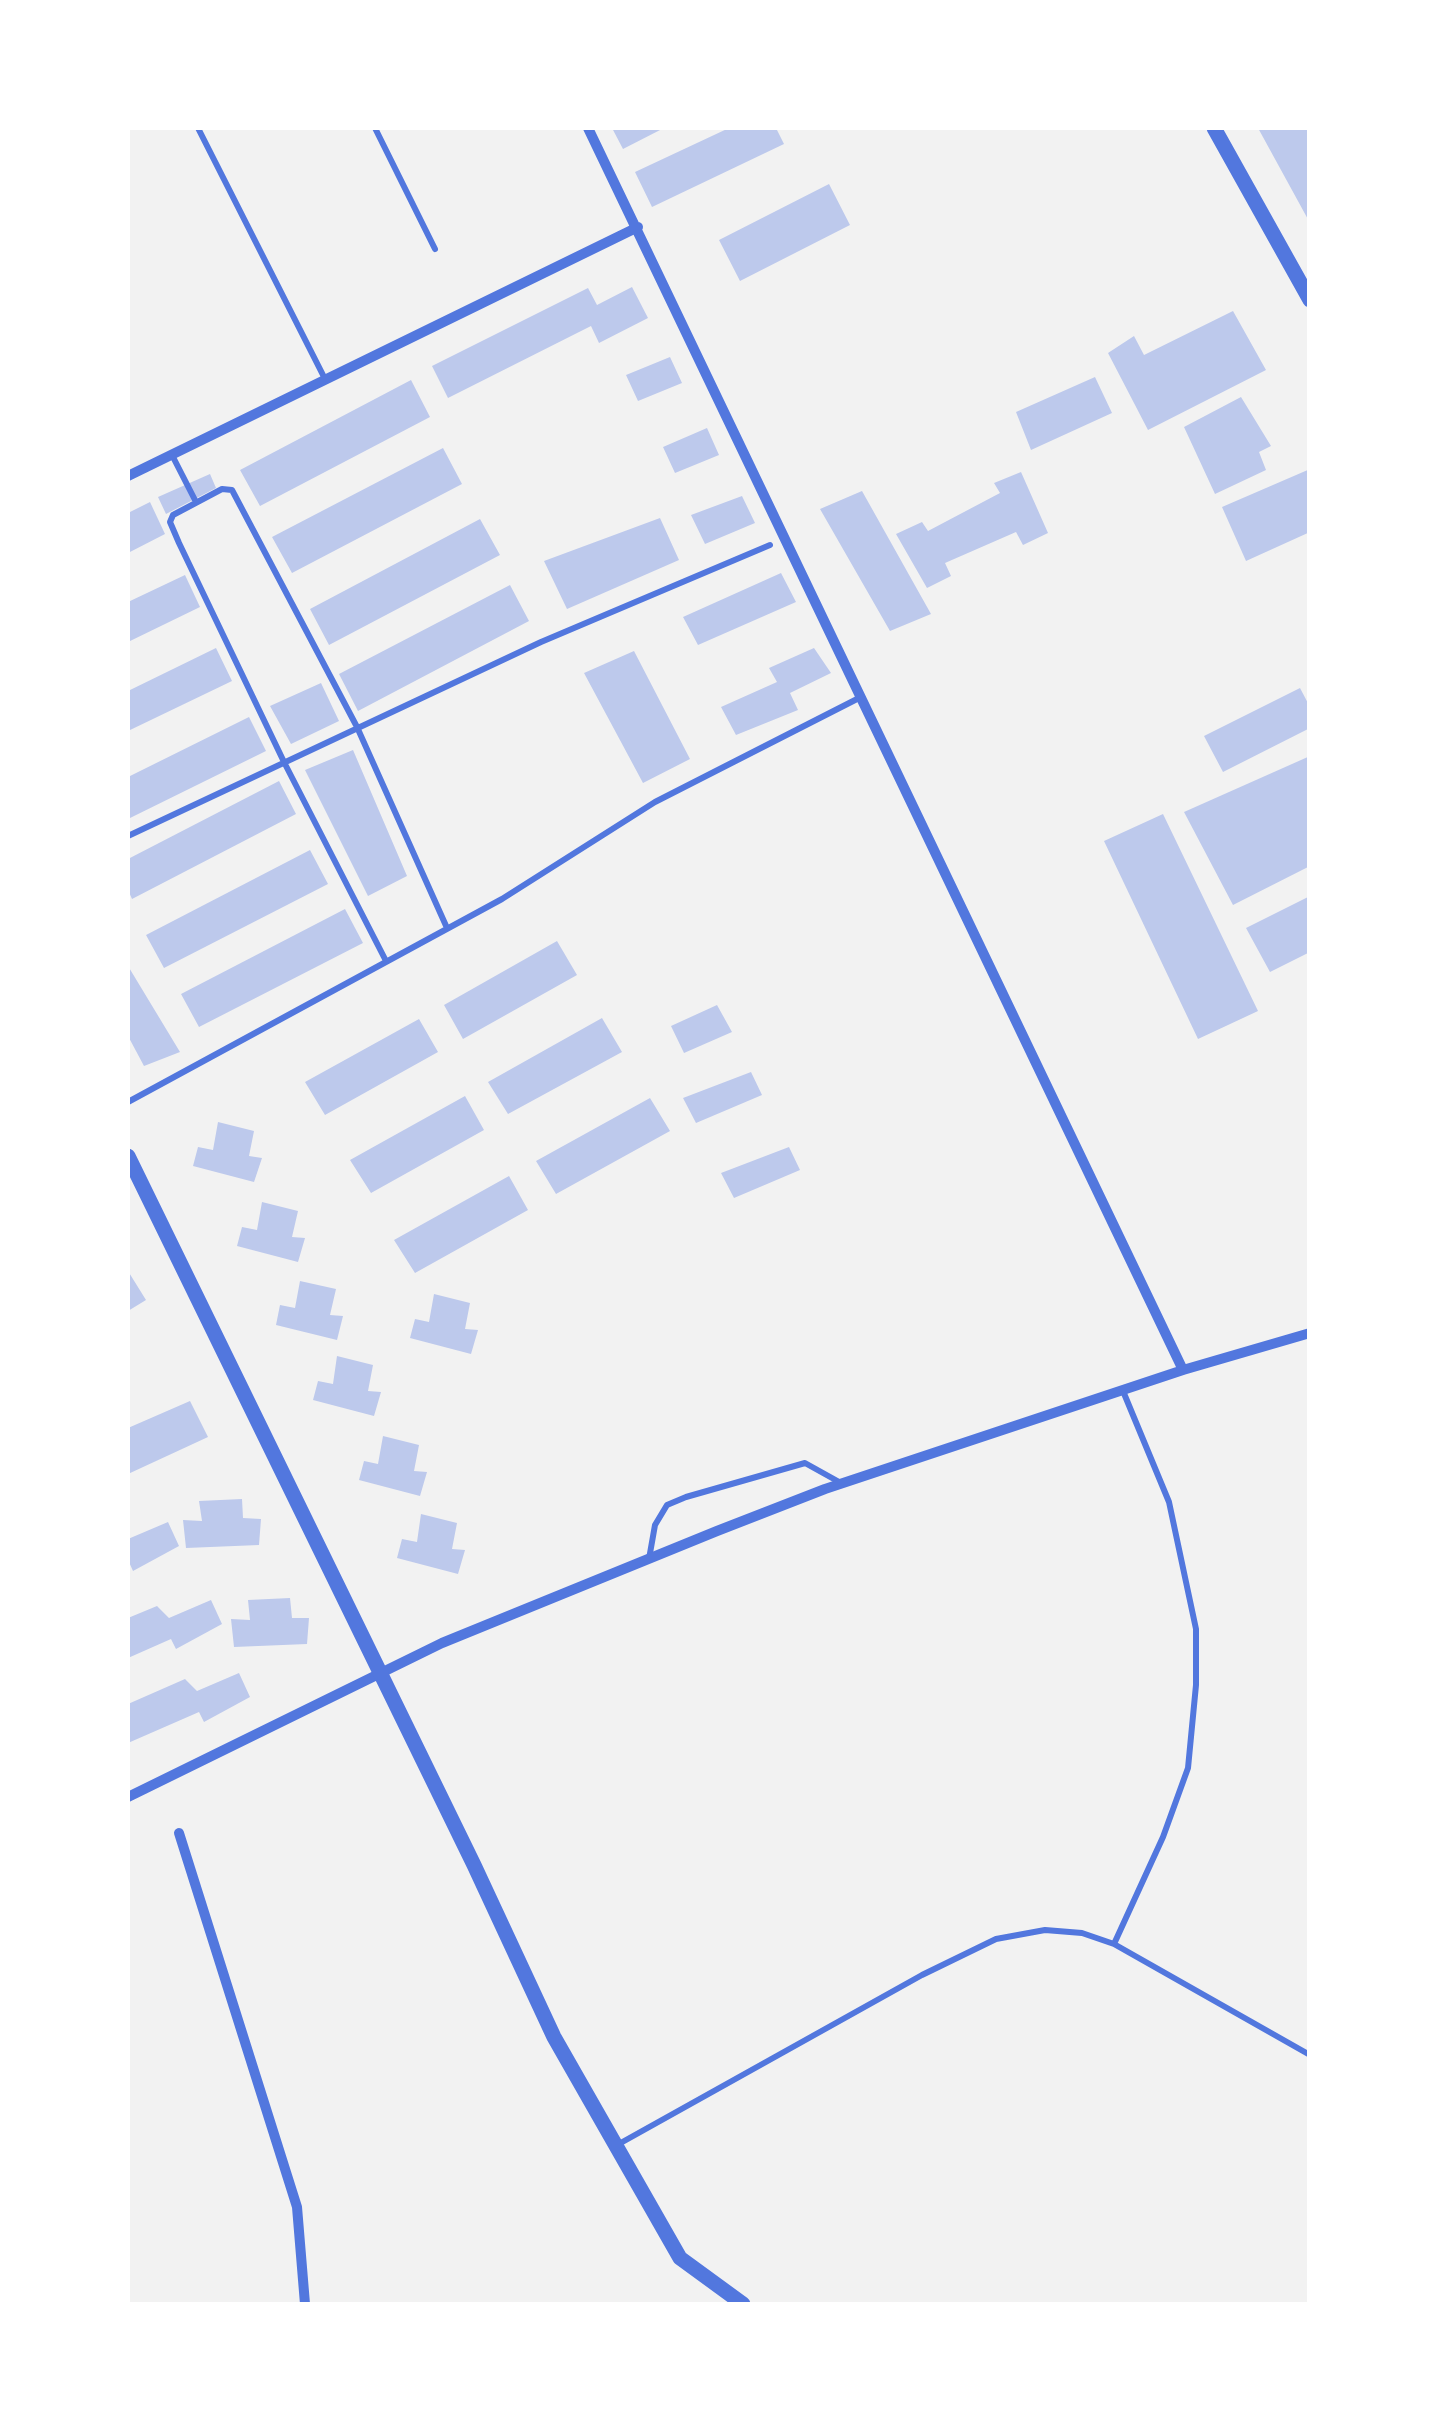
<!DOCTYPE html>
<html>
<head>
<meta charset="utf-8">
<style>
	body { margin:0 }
	#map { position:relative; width:1437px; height:2432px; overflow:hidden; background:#f2f2f2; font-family:Roboto,sans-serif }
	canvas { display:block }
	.frame { position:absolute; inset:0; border:130px solid #fff; pointer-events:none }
</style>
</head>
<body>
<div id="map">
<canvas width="1437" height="2432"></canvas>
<div class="frame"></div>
</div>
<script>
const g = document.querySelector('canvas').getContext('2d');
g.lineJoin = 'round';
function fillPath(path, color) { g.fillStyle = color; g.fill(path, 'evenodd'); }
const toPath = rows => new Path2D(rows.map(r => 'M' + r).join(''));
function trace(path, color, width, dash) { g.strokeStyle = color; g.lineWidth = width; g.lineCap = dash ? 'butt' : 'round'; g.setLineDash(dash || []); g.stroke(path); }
const building = toPath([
	[612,128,664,128,623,149],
	[729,128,776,128,784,144,652,207,635,172],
	[1258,128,1306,128,1310,135,1310,223],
	[829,184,850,225,740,281,719,240],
	[632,287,648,318,599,343,591,326,448,398,432,366,588,288,597,305],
	[1233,311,1266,370,1148,430,1108,353,1134,336,1144,355],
	[670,357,682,383,638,401,626,375],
	[1095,377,1112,413,1031,450,1016,412],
	[411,380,430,417,260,506,240,470],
	[1241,397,1271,446,1259,452,1266,470,1215,494,1184,427],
	[707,428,719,455,675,473,663,447],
	[443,448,462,484,292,573,272,537],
	[1310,469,1310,532,1246,561,1222,507],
	[1021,472,1048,533,1023,545,1016,532,945,563,951,576,927,588,896,534,922,522,928,531,1000,493,994,483],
	[210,474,216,488,166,514,158,497],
	[862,491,931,614,890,631,820,509],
	[742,496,755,523,705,544,691,515],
	[150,502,165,534,128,553,128,513],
	[660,518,679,560,567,609,544,561],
	[480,519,500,555,329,645,310,609],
	[781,573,796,602,698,645,683,617],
	[185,575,200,607,128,642,128,602],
	[510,585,529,621,358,711,339,674],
	[216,648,232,681,128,731,128,691],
	[814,648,831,673,790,693,798,710,736,735,721,707,777,682,769,668],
	[634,651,690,759,643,783,584,673],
	[321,683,339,721,291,744,270,706],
	[1300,688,1310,707,1310,728,1223,772,1204,736],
	[249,717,266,751,128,819,128,777],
	[353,750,407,876,368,896,305,770],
	[1310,756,1310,866,1233,905,1184,812],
	[279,781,296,814,132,899,128,890,128,859],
	[1163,814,1258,1011,1198,1039,1104,841],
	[310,850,328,884,164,968,146,935],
	[1310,896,1310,952,1270,972,1246,928],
	[345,909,363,943,199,1027,181,994],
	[557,941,577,975,463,1039,444,1005],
	[128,966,180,1052,144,1066,128,1036],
	[717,1005,732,1032,684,1053,671,1026],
	[602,1018,622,1052,508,1114,488,1082],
	[419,1019,438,1052,325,1115,305,1082],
	[751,1072,762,1095,696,1123,683,1098],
	[465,1096,484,1130,371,1193,350,1160],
	[650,1098,670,1131,556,1194,536,1161],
	[218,1122,254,1131,249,1156,262,1158,254,1182,193,1166,198,1147,213,1150],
	[789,1147,800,1170,734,1198,721,1173],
	[509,1176,528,1210,415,1273,394,1240],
	[262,1202,298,1211,292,1237,305,1238,298,1262,237,1246,242,1227,257,1230],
	[128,1271,146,1300,128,1311],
	[300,1281,336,1289,330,1315,343,1316,337,1340,276,1325,280,1305,295,1308],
	[434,1294,470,1303,465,1329,478,1330,471,1354,410,1338,415,1319,429,1322],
	[337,1356,373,1365,368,1391,381,1392,374,1416,313,1400,318,1381,333,1384],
	[190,1401,208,1437,128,1474,128,1428],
	[383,1436,419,1445,414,1471,427,1472,420,1496,359,1480,364,1461,378,1464],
	[242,1499,243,1518,261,1519,259,1545,186,1548,183,1520,202,1521,199,1501],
	[421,1514,457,1523,452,1549,465,1550,458,1574,397,1558,402,1539,417,1542],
	[168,1522,179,1546,133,1571,128,1560,128,1539],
	[290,1598,292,1618,309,1618,307,1644,234,1647,231,1619,250,1620,248,1600],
	[211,1600,222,1624,176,1649,171,1639,128,1658,128,1618,157,1606,169,1618],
	[239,1673,250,1697,204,1722,199,1712,128,1743,128,1704,185,1679,197,1691]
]);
const service = toPath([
	[198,128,325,379],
	[375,128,435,249],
	[172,455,196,502],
	[128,836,541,642,770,545],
	[386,961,284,762,179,543,170,522,173,515,222,489,232,490,357,727,447,928],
	[128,1102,502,899,655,802,861,697],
	[649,1559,655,1525,667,1505,686,1497,805,1463,841,1483],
	[1114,1944,1163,1837,1188,1768,1196,1685,1196,1629,1169,1502,1123,1391],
	[617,2145,922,1975,996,1939,1045,1930,1082,1933,1114,1944,1310,2055]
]);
const minor = toPath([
	[588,128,1183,1370],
	[128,476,638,227],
	[128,1797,442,1643,717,1531,825,1489,1183,1370,1310,1333],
	[179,1833,297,2207,305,2304]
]);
const tertiary = toPath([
	[1214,128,1310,300],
	[128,1156,474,1865,554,2037,680,2258,743,2304]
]);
fillPath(building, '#bdc9ec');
trace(service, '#5277de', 6);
trace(minor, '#5277de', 10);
trace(tertiary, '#5277de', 15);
</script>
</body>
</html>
